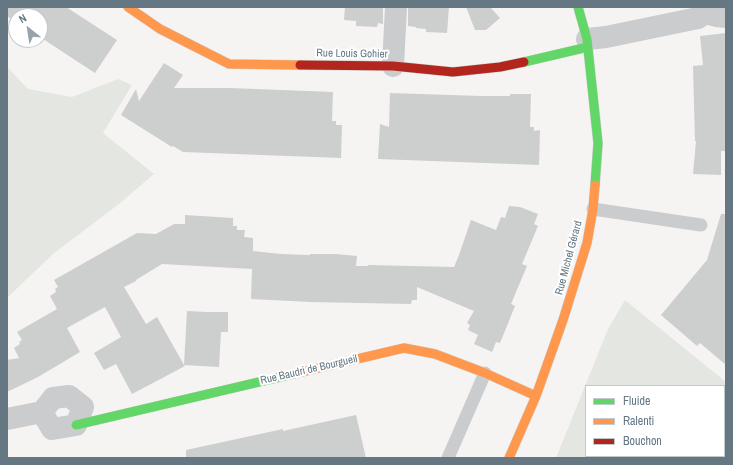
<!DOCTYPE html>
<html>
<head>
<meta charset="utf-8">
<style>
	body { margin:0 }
	#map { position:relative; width:733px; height:465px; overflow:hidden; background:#f5f4f3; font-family:"Archivo Narrow",sans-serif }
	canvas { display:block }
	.frame { position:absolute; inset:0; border:8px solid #647783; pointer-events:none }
	.legend { position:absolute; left:585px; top:385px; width:140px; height:72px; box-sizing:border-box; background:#fff; border:1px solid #c1c9cd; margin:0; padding:5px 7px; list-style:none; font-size:12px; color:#647783 }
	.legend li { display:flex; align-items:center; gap:8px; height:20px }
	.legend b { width:20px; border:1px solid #c1c9cd }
	.north { position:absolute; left:8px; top:8px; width:40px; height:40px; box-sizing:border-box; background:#fff; border:1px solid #c1c9cd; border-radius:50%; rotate:330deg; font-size:11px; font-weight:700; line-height:16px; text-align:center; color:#647783 }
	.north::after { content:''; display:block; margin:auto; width:14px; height:18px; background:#97a3aa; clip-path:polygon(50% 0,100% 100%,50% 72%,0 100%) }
</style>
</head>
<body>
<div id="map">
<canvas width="733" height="465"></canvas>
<div class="frame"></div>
<ul class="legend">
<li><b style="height:5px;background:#63d668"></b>Fluide</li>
<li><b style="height:5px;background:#ff974d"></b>Ralenti</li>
<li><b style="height:5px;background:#b3261e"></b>Bouchon</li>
</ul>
<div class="north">N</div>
</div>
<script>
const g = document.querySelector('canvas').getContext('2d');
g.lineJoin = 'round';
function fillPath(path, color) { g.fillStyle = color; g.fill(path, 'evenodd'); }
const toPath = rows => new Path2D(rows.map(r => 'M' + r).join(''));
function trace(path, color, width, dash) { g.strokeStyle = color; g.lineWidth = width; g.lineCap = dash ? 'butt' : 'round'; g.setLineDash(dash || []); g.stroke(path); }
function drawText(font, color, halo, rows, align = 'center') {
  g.font = font + ' "Archivo Narrow",sans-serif'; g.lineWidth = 4; g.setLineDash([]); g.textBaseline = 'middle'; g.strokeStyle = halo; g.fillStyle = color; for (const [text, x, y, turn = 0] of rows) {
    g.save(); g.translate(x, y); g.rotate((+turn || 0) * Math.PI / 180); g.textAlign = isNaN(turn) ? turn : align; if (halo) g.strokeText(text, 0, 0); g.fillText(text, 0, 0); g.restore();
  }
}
const green = toPath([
	[7,67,28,89,72,97,118,79,132,85,103,133,154,174,119,204,53,254,7,298],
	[625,300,726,382,726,458,556,458,608,329],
	[586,386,724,386,724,456,586,456]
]);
const building = toPath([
	[7,7,66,7,117,40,95,73,40,37,40,16,16,16,16,22,7,16],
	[345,7,383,7,383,24,378,23,377,27,356,26,356,21,344,20],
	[408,7,449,7,447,33,426,32,426,29,416,28,416,27,408,26],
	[466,7,490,7,500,18,486,30,475,30],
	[726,33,726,142,725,151,721,151,721,175,693,174,696,141,695,141,693,66,703,65,700,36],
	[164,63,183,75,174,88,230,88,333,92,332,121,336,121,336,125,342,125,341,158,183,152,173,146,172,147,121,115,136,89,139,101],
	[390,93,481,96,510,96,510,94,531,94,530,127,534,127,534,131,540,130,539,165,378,159,380,124,389,127],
	[509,206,520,207,538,214,534,224,538,226,522,264,527,266,511,304,515,306,500,343,496,342,492,352,474,344,478,335,468,330,470,325,467,323,474,311,417,287,417,300,412,300,411,304,310,302,251,299,252,269,162,264,136,280,136,281,124,287,146,324,157,317,184,365,187,311,207,312,228,312,228,332,221,332,219,367,184,365,185,366,132,394,116,364,104,370,94,353,121,337,105,307,67,328,80,352,38,377,7,392,7,360,19,358,14,348,20,344,19,342,22,340,17,332,57,309,50,296,56,292,55,289,58,287,54,280,137,233,156,234,174,224,185,224,185,215,233,218,233,226,237,226,237,230,245,230,244,237,253,238,253,251,281,254,310,255,310,254,336,254,357,256,356,266,368,266,368,265,454,267,459,255,471,220,496,230,501,217,505,218],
	[721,214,726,214,726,365,700,343,697,346,661,315,707,260],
	[356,415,366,458,186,458,186,450,283,429,283,431]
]);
const lane = toPath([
	[593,209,701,225],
	[448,458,485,373]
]);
const street = toPath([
	[705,13,716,16,726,17],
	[587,39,606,37,698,18,705,13,706,7],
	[393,66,396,7],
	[69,396,83,407,76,425,52,429,42,412,53,398,69,396],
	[7,419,42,412]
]);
const fast = toPath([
	[578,7,587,39,598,143,595,185],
	[524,62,588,47],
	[76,425,293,374]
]);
const slow = toPath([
	[128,7,160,29,229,64,300,65],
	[293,374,404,348,435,354,485,373,536,396],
	[509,458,536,396,563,320,587,243,593,209,595,185]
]);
const jam = toPath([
	[300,65,393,66,453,72,500,67,524,62]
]);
const streetNames = [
	["Rue Louis Gohier",352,54,1],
	["Rue Michel Gérard",569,258,-75],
	["Rue Baudri de Bourgueil",309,370,-13]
];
fillPath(green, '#e4e7e1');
fillPath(building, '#cdcece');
trace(fast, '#d0d1d2', 10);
trace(slow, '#d0d1d2', 10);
trace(jam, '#d0d1d2', 10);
trace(lane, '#cacccd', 13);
trace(street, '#cacccd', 22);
trace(fast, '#63d668', 9);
trace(slow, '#ff974d', 9);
trace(jam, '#b3261e', 9);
drawText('11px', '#647783', '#fff', streetNames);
</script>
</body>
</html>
